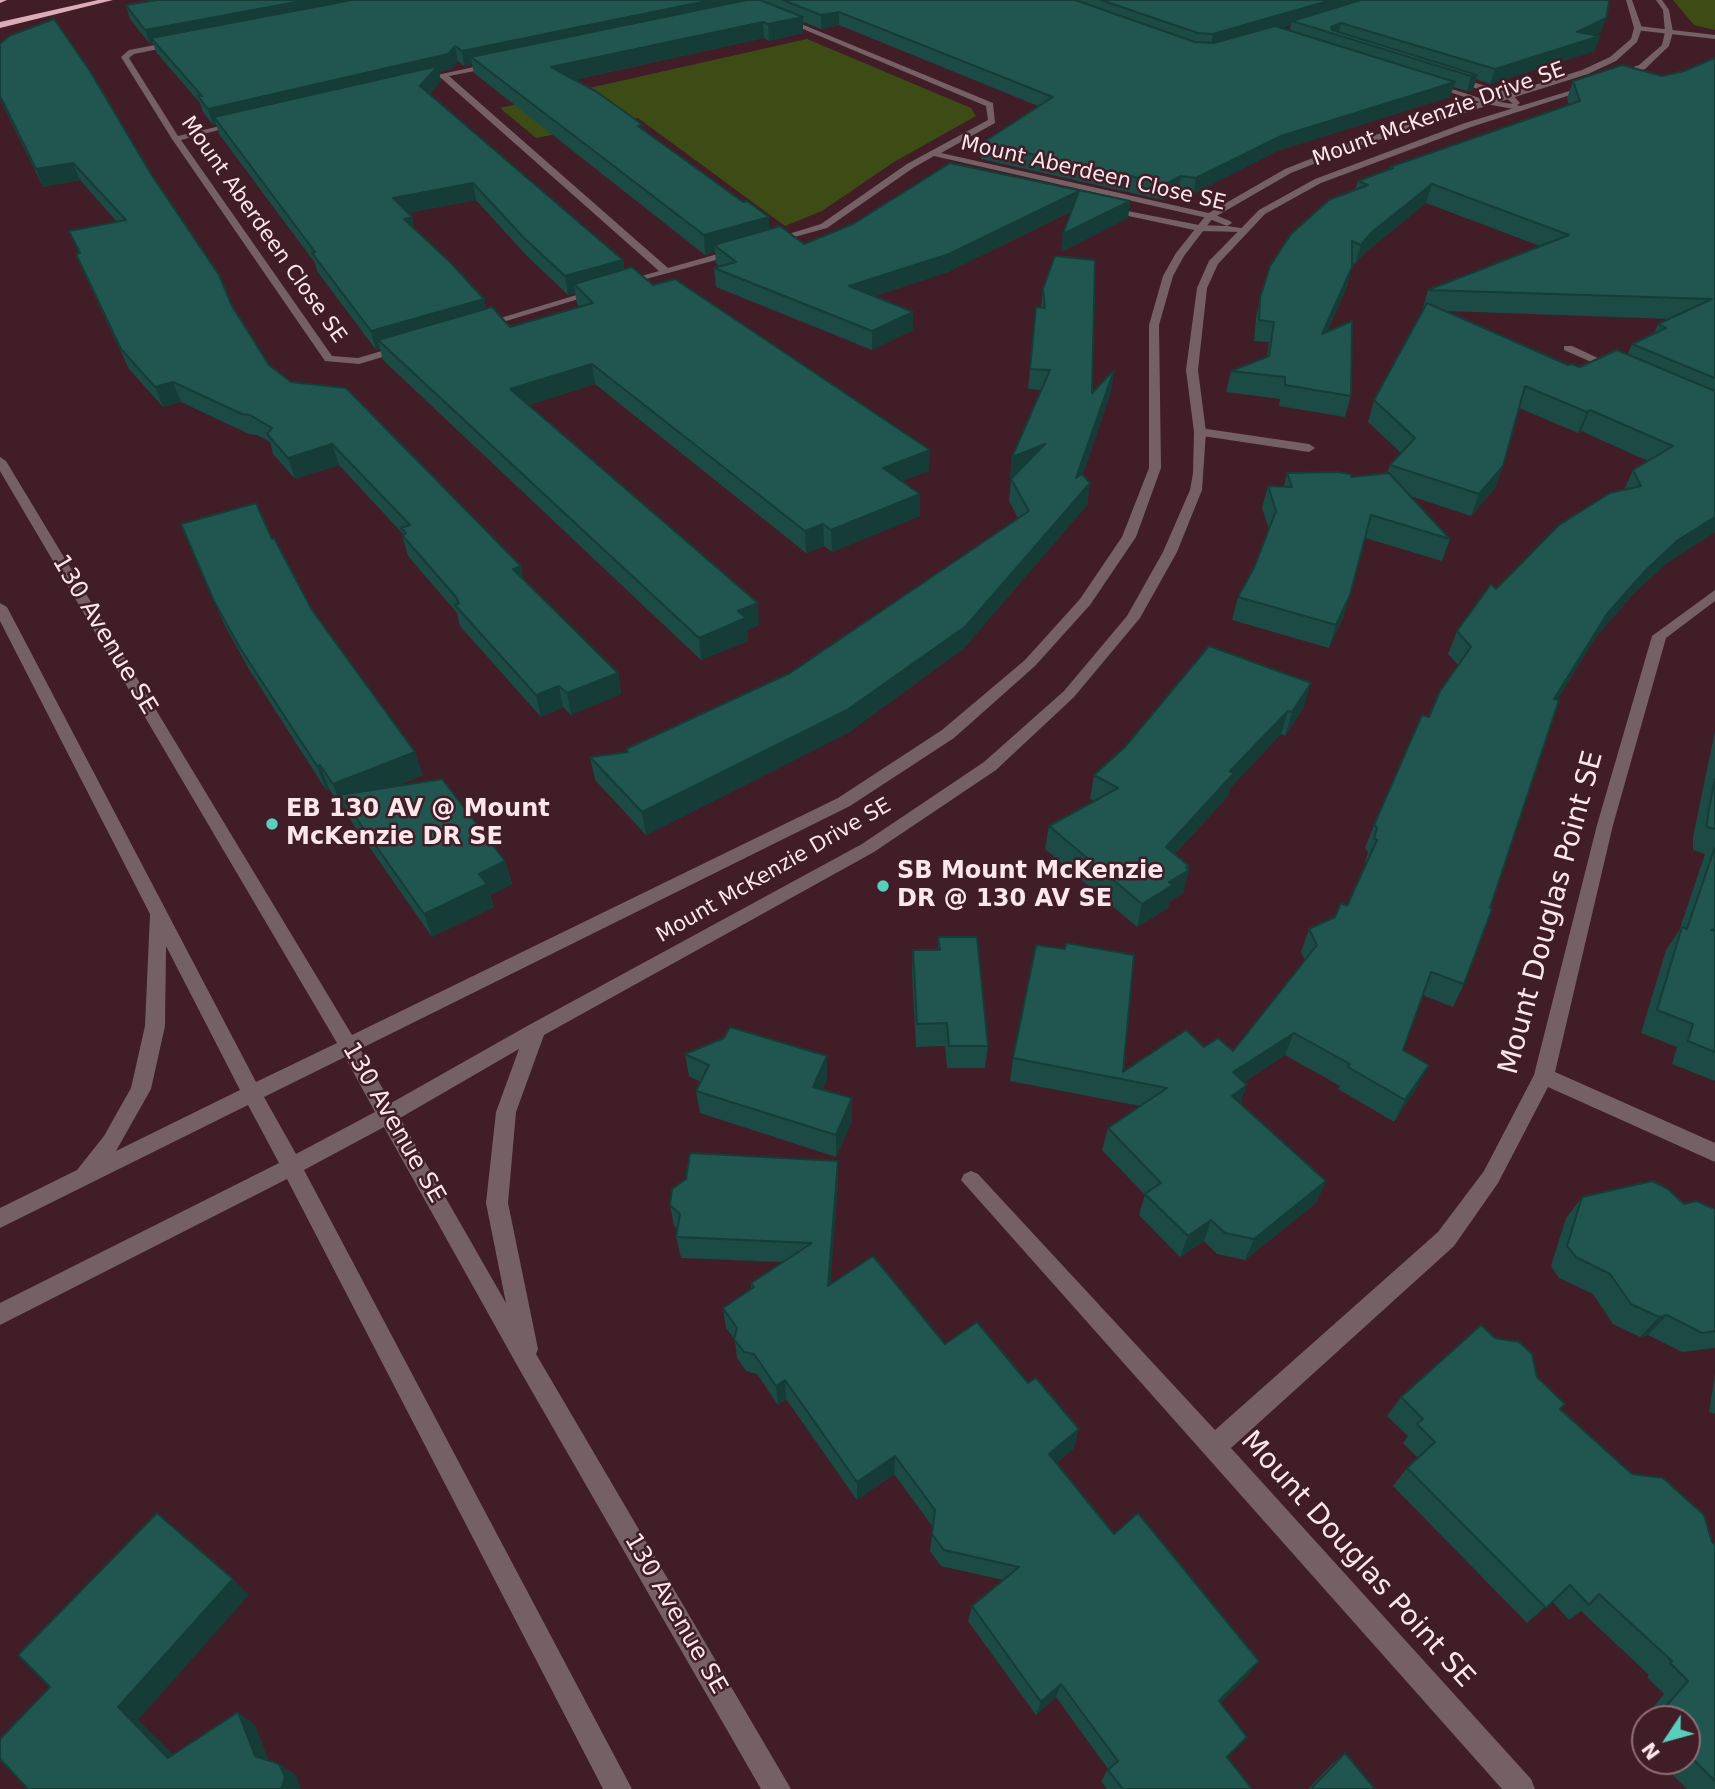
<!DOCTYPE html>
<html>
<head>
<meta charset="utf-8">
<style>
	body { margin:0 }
	#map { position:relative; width:1715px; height:1789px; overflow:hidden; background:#411d27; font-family:"DejaVu Sans",sans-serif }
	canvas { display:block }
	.north { position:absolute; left:1631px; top:1705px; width:70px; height:70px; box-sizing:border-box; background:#411d27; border:2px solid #8c6e76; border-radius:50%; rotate:234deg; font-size:19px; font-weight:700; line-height:28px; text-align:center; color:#fce7ec }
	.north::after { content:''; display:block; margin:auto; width:24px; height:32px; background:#59cebe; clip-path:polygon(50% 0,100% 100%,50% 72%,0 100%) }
</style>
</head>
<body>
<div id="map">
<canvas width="1715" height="1789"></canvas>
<div class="north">N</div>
</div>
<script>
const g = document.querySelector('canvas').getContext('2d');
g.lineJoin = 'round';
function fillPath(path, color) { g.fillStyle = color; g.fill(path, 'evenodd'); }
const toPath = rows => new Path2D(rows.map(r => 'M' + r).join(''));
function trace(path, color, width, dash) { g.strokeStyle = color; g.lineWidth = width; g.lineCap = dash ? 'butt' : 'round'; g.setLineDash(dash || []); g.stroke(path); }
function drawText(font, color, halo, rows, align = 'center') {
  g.font = font + ' "DejaVu Sans",sans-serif'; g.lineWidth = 5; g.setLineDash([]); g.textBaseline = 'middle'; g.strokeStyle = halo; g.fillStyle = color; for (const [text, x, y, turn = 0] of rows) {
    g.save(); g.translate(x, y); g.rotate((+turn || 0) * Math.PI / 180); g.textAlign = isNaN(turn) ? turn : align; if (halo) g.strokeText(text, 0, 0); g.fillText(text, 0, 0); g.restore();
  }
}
const green = toPath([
	[1673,0,1715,0,1715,30,1694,25],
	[807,39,971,108,976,116,894,162,822,211,785,226,638,118,536,138,500,108]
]);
const minor = toPath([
	[734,0,743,0,993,103,995,123,941,153,1213,214,1230,221,1232,223,1227,226,1248,229,1243,232,1199,231,1105,211,1102,210,1102,206,1199,225,1227,226,1207,218,934,156,913,168,827,228,769,244,769,240,821,224,907,164,988,120,986,106,734,0],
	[1638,26,1715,35,1715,39,1635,30,1638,26],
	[176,41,179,45,134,54,129,58,178,136,241,121,245,123,181,140,332,356,358,358,402,345,407,348,406,350,359,364,325,361,172,139,121,57,129,50,176,41],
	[497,62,500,66,449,76,668,268,739,248,744,251,742,253,620,286,620,282,659,271,441,78,418,82,414,80,497,62],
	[1451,76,1511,93,1520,103,1517,105,1524,108,1520,110,1485,104,1426,84,1430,82,1486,100,1513,104,1505,97,1448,80,1451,76],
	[593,290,602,292,483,328,474,326,593,290],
	[1564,346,1572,346,1624,370,1614,372,1564,350,1564,346],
	[1200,428,1309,444,1315,448,1309,452,1196,435,1194,432,1200,428],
	[1715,590,1715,601,1666,638,1613,825,1555,1072,1715,1143,1715,1162,1548,1087,1498,1183,1454,1246,1231,1448,1531,1779,1535,1789,1502,1789,961,1180,964,1174,971,1171,978,1174,1215,1430,1438,1232,1484,1171,1534,1075,1597,825,1652,636,1715,590]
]);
const tertiary = toPath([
	[1626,0,1632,0,1642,28,1637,42,1616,61,1588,74,1359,146,1291,173,1213,218,1184,256,1173,276,1159,325,1161,468,1136,537,1090,605,1035,666,954,738,850,806,360,1049,391,1103,529,1025,862,844,984,762,1064,691,1127,616,1163,552,1190,490,1193,473,1194,432,1186,370,1197,288,1209,261,1259,210,1315,179,1465,123,1592,84,1592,88,1471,127,1321,183,1265,214,1218,264,1207,288,1198,370,1206,432,1202,490,1177,552,1140,618,1074,697,996,770,874,852,544,1035,516,1112,508,1203,538,1349,536,1354,791,1789,761,1789,522,1374,384,1127,304,1170,632,1789,603,1789,287,1179,0,1325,0,1303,279,1163,248,1105,0,1228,0,1208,77,1170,104,1136,131,1088,145,1026,150,914,0,621,0,603,7,607,256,1082,337,1043,0,471,0,457,6,461,352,1035,838,798,942,730,1025,660,1080,599,1122,537,1149,468,1149,325,1163,276,1176,253,1207,214,1285,169,1353,142,1582,70,1610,57,1631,39,1634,28,1626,0],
	[166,946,240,1090,116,1151,151,1089,165,1026,166,946],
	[519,1049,496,1112,486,1203,506,1303,400,1118,519,1049],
	[345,1057,375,1112,296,1154,264,1097,345,1057],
	[1656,0,1662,0,1669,10,1673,32,1669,46,1645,69,1612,79,1612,75,1639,65,1662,45,1665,32,1663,10,1656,0]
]);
const motorway = toPath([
	[0,0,7,0,0,3,0,0],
	[98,0,113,0,0,28,0,22,98,0]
]);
const wall = toPath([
	[157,0,742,0,742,1,747,0,1608,0,1601,32,1594,35,1595,51,1490,84,1476,79,1473,90,1467,91,1453,87,1450,97,1277,151,1193,194,1178,192,1163,200,981,159,982,143,1038,106,839,25,821,29,803,22,803,33,769,41,764,38,574,80,743,202,769,217,769,229,804,244,1130,201,1128,218,1061,252,1063,234,1072,211,948,272,875,296,913,330,872,350,716,287,714,268,720,267,716,263,715,252,705,255,474,73,472,64,464,66,458,61,451,69,439,72,441,81,430,94,623,260,624,270,653,285,929,471,902,481,920,516,832,552,824,546,806,553,595,384,529,405,759,625,747,630,748,641,701,660,383,360,380,349,376,350,317,271,315,263,219,134,216,124,213,125,203,112,200,103,156,52,153,43,150,44,130,19,126,5],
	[1291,25,1290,30,1281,28],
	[476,200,526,255,568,295,575,293,577,304,580,307,510,327,486,309,484,299,414,229,412,217,408,213],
	[0,44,151,174,269,365,521,566,523,579,618,673,621,694,571,715,563,707,541,717,460,626,457,613,408,556,402,535,402,533,339,465,295,479,273,454,270,442,257,435,249,434,181,402,163,407,129,369,84,273,76,254,79,254,69,231,117,222,80,180,43,187,0,99],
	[1715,58,1715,532,1667,563,1634,593,1596,637,1557,700,1464,984,1453,1007,1422,995,1403,1050,1417,1087,1394,1122,1338,1089,1340,1086,1285,1055,1244,1082,1241,1104,1326,1181,1316,1203,1245,1260,1217,1254,1204,1241,1180,1257,1139,1215,1145,1195,1102,1150,1108,1128,1140,1106,1010,1081,1013,1058,1123,1072,1204,1047,1233,1051,1305,960,1301,952,1309,929,1335,917,1347,906,1367,863,1365,862,1368,852,1365,848,1374,825,1429,717,1458,665,1448,654,1457,631,1496,589,1624,490,1633,470,1648,461,1581,431,1578,433,1519,408,1503,466,1495,488,1471,516,1410,496,1450,539,1442,561,1365,538,1343,618,1329,648,1232,620,1238,597,1254,568,1269,529,1262,508,1268,486,1284,486,1287,473,1351,477,1387,473,1390,465,1401,453,1368,422,1374,400,1423,311,1422,311,1428,290,1540,246,1426,203,1366,252,1355,264,1352,263,1347,287,1327,332,1351,396,1345,417,1279,406,1280,399,1226,392,1231,371,1267,356,1269,342,1254,341,1256,318,1260,298,1355,190,1358,181,1390,170,1390,167,1569,105,1567,98,1573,81,1662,76,1684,71],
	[1446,311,1670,319,1658,324,1654,333,1632,344,1627,355,1580,367,1568,365],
	[1043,289,1092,393,1114,370,1111,391,1083,474,1090,483,1087,505,964,648,848,733,646,835,595,780,590,757,626,752,626,749,790,673,1018,518,1009,501,1011,479,1013,477,1010,479,1012,457,1041,390,1028,389,1036,307,1041,308],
	[181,524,312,610,423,775,394,787,505,861,512,884,490,895,494,907,432,937,349,818,345,807,342,808,329,789,326,790,250,671,224,624],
	[1304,707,1285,736,1281,734,1230,788,1228,796,1175,854,1188,869,1183,893,1169,902,1168,908,1137,927,1045,849,1049,826,1094,801,1090,799,1094,775,1125,747],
	[1715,731,1715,1081,1672,1064,1677,1047,1641,1033,1666,950,1679,931,1705,854,1693,850,1693,837],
	[938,937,988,1046,985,1068,947,1068,945,1046,916,1047,912,973,913,950,938,950],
	[685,1054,827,1056,827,1079,823,1089,852,1098,852,1121,836,1157,700,1113,696,1091,701,1082,689,1076],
	[838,1161,838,1182,830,1285,945,1344,1074,1448,1056,1463,1114,1534,1248,1675,1220,1703,1247,1737,1228,1758,1252,1789,1107,1789,1101,1781,1108,1769,1056,1697,1036,1715,968,1621,972,1606,1003,1580,941,1566,930,1551,933,1527,894,1474,857,1500,786,1399,778,1405,757,1374,746,1371,737,1358,735,1340,726,1328,723,1308,751,1288,751,1283,782,1262,681,1258,676,1237,677,1229,674,1226,670,1205],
	[1582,1197,1684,1204,1715,1209,1715,1348,1682,1352,1648,1335,1640,1337,1613,1324,1593,1294,1559,1278,1551,1266,1566,1218],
	[1495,1338,1537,1377,1561,1409,1632,1474,1715,1545,1715,1789,1687,1789,1659,1761,1687,1761,1687,1719,1645,1719,1645,1746,1632,1732,1664,1694,1647,1677,1649,1675,1581,1611,1569,1620,1552,1601,1527,1623,1393,1486,1407,1468,1418,1458,1403,1443,1408,1436,1387,1416,1401,1397],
	[1715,1374,1715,1414,1709,1412],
	[1345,1753,1375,1789,1308,1789,1331,1765]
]);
const shadedWall = toPath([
	[307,0,383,0,151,38,153,43,150,44,145,30],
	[711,0,742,0,743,7,471,57,472,64,464,66,462,51],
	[1331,0,1366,0,1292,21,1291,25,1211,48,1213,34],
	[839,12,839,25,821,29,821,15],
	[803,17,803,33,769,41,768,24],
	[1606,18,1601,32,1575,44,1600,36,1595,51,1490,84,1495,69],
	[763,22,764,38,554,84,551,67],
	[1341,23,1338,35,1329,33,1331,27],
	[455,46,458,61,451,69,439,72,441,81,424,102,420,86,214,117,216,124,213,125,208,109],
	[1477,75,1473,90,1467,91,1471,76],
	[1455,82,1450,97,1277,151,1193,194,1196,178,1281,136],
	[73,163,80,180,43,187,36,169],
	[1181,176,1178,192,1163,200,1166,184],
	[473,183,476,200,397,215,393,198],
	[1432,184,1426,203,1366,252,1355,264,1361,245,1372,232],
	[1079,191,1077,208,948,272,849,304,849,286],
	[1130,201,1128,218,1061,252,1063,234],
	[412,217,416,235,404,219],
	[769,217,769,236,714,245,715,252,705,255,704,235],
	[623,260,625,278,574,284,575,293,568,295,565,276],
	[1352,267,1347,287,1317,355,1322,334],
	[484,299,488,318,378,340,380,349,376,350,371,331],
	[913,312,913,330,872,350,872,331],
	[592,364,595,384,514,410,510,389],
	[1114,370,1111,391,1074,500,1076,478],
	[173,382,181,402,163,407,155,387],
	[1590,410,1581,431,1578,433,1587,412],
	[332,444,339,465,295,479,288,458],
	[1045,444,1042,466,1010,479,1012,457],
	[930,450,929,471,883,489,883,468],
	[1503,466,1495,488,1471,516,1479,494],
	[1090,483,1087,505,964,648,848,733,646,835,642,812],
	[920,494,920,516,832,552,831,530],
	[1715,517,1715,532,1667,563,1634,593,1596,637,1543,722,1554,699,1607,614,1645,571,1678,540],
	[823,524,824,546,806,553,805,531],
	[521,566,525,587,513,569],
	[1350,595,1343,618,1329,648,1336,625],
	[758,603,759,625,747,630,748,641,701,660,699,638,738,611],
	[618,673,621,694,571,715,567,693],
	[1311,683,1304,707,1285,736,1292,712],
	[559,686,563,707,541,717,536,695],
	[1288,711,1281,734,1230,788,1228,796,1160,870,1166,847,1230,771],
	[415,752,423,775,348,805,340,795,345,807,342,808,333,784],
	[320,765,329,789,326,790,317,766],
	[505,861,512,884,490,895,494,907,432,937,424,914,479,874],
	[1189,866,1188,871,1189,870,1183,893,1169,902,1168,908,1137,927,1142,904],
	[1294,1033,1285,1055,1225,1094,1233,1072],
	[827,1056,827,1079,814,1109,813,1087],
	[1429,1065,1417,1087,1394,1122,1405,1100],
	[1247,1085,1239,1107,1232,1096],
	[852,1098,852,1121,836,1157,836,1135],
	[838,1161,838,1182,829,1307,828,1286],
	[1326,1181,1316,1203,1245,1260,1254,1239],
	[1211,1220,1204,1241,1180,1257,1188,1236],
	[1667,1315,1648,1335,1640,1337,1659,1317],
	[785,1380,786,1399,778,1405,776,1386],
	[1079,1429,1074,1448,1044,1472,1049,1454],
	[895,1456,894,1474,857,1500,857,1482],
	[233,1579,249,1595,138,1720,188,1769,168,1758,118,1707],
	[1259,1661,1248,1675,1209,1714,1219,1701],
	[1061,1684,1056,1697,1036,1715,1041,1702],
	[238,1712,255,1725,272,1768,255,1756],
	[279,1764,296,1775,301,1789,281,1789]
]);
const building = toPath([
	[157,0,307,0,145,30,126,5,157,0],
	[352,0,711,0,462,51,455,46,448,54,208,109,198,96,202,96,151,38,352,0],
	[747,0,760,0,803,17,768,24,763,22,551,67,597,92,643,125,638,126,743,202,747,201,769,217,704,235,471,57,747,0],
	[783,0,1075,0,1195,42,1214,43,1275,26,1455,82,1281,136,1196,178,1181,176,1166,184,982,143,1053,97,839,12,821,15,783,0],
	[1101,0,1331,0,1213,34,1198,33,1101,0],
	[1361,0,1608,0,1609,3,1606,18,1577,32,1600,36,1495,69,1341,23,1331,27,1332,30,1477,75,1471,76,1292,21,1361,0],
	[54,19,90,71,151,174,219,275,232,306,269,365,291,382,346,388,521,566,513,569,618,673,567,693,559,686,536,695,455,605,459,603,456,597,402,535,406,533,401,528,410,525,332,444,288,458,267,434,272,428,250,415,242,414,173,382,155,387,121,349,76,254,80,253,69,231,126,220,73,163,36,169,0,96,0,44,9,36,54,19],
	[1715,58,1715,378,1632,344,1666,328,1658,324,1712,299,1428,290,1569,235,1432,184,1372,232,1361,245,1352,241,1352,267,1322,334,1352,321,1351,396,1285,385,1285,377,1231,371,1269,356,1274,322,1259,320,1260,298,1270,266,1291,234,1329,200,1368,185,1358,181,1393,168,1390,167,1580,101,1573,81,1622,65,1662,76,1684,71,1715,58],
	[438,66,420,86,623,260,565,276,523,237,473,183,393,198,412,217,404,219,451,263,484,299,371,331,312,253,315,252,214,117,438,66],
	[950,163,1130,201,1063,234,1079,191,949,254,849,286,913,312,872,331,714,268,736,262,714,245,780,226,804,244,853,224,950,163],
	[1055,256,1095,260,1092,393,1114,370,1076,478,1082,474,1090,483,966,626,847,710,642,812,590,757,628,752,626,749,790,673,1029,511,1011,479,1045,444,1012,457,1050,370,1030,369,1036,307,1045,308,1043,289,1055,256],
	[632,267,653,285,675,279,930,450,883,468,920,494,831,530,823,524,805,531,592,364,510,389,758,603,738,611,746,618,699,638,378,340,492,307,510,327,593,303,574,284,632,267],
	[1427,303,1568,365,1571,364,1580,367,1617,350,1715,391,1715,517,1678,540,1645,571,1607,614,1554,699,1559,700,1490,908,1492,909,1464,984,1431,972,1403,1050,1429,1065,1405,1100,1348,1067,1350,1064,1294,1033,1233,1072,1247,1085,1232,1096,1326,1181,1254,1239,1225,1233,1211,1220,1188,1236,1145,1194,1161,1183,1108,1128,1167,1088,1013,1058,1036,945,1065,949,1066,943,1134,955,1123,1072,1186,1030,1204,1047,1218,1038,1233,1051,1317,945,1309,929,1335,917,1341,903,1347,906,1377,840,1374,839,1377,828,1374,825,1422,715,1429,717,1440,691,1471,647,1457,631,1491,584,1496,589,1559,525,1610,493,1641,486,1633,470,1673,446,1590,410,1587,412,1525,386,1503,466,1479,494,1390,465,1415,438,1374,400,1427,303],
	[1336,472,1351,474,1351,477,1389,473,1450,539,1371,515,1350,595,1336,625,1238,597,1254,568,1276,511,1268,486,1292,487,1287,473,1336,472],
	[256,503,272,539,274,538,312,610,415,752,333,784,320,765,317,766,240,648,214,601,181,524,256,503],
	[1209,646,1311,683,1292,712,1288,711,1230,771,1234,773,1166,847,1189,866,1186,867,1189,870,1169,882,1173,885,1142,904,1049,826,1118,788,1094,775,1125,747,1209,646],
	[442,779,505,861,479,874,487,884,424,914,340,795,442,779],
	[1715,779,1715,829,1707,827,1708,814,1715,779],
	[1715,847,1715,929,1711,930,1715,931,1715,1052,1688,1041,1693,1024,1657,1010,1682,927,1687,929,1715,847],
	[938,937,977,937,988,1046,949,1046,947,1023,917,1024,913,950,940,950,938,937],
	[730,1027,827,1056,813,1087,852,1098,836,1135,696,1091,709,1065,685,1054,724,1038,730,1027],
	[690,1153,838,1161,828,1286,873,1256,945,1344,977,1322,1028,1383,1036,1378,1079,1429,1049,1454,1114,1534,1138,1513,1259,1661,1219,1701,1247,1737,1227,1757,1252,1789,1123,1789,1108,1770,1118,1761,1061,1684,1041,1702,972,1606,1019,1567,944,1550,932,1534,935,1510,895,1456,857,1482,785,1380,776,1386,754,1354,744,1352,734,1339,737,1328,723,1308,754,1287,751,1283,812,1243,676,1237,680,1214,670,1205,672,1189,686,1179,690,1153],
	[1652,1181,1668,1189,1684,1204,1696,1201,1715,1209,1715,1331,1702,1333,1667,1315,1659,1317,1631,1304,1610,1274,1576,1257,1567,1246,1582,1197,1652,1181],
	[1481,1325,1495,1338,1519,1342,1532,1354,1537,1377,1565,1404,1560,1409,1632,1474,1663,1478,1704,1515,1712,1542,1715,1545,1715,1781,1687,1753,1687,1719,1655,1719,1688,1681,1670,1663,1672,1661,1599,1594,1589,1605,1570,1585,1546,1608,1407,1468,1435,1442,1417,1424,1423,1419,1401,1397,1481,1325],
	[157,1513,233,1579,118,1707,168,1758,238,1712,255,1756,279,1764,285,1777,281,1789,28,1789,0,1759,0,1739,50,1687,18,1655,157,1513],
	[1345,1753,1375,1789,1311,1789,1345,1753]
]);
const markers = [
	[272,824,7,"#59cebe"],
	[883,886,7,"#59cebe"]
];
const farStreetnames = [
	["Mount McKenzie Drive SE",1439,115,-20],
	["Mount Aberdeen Close SE",1093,174,13],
	["Mount Aberdeen Close SE",263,230,55],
	["Mount McKenzie Drive SE",774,871,-30]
];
const streetNames = [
	["130 Avenue SE",104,635,59],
	["130 Avenue SE",393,1123,60],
	["130 Avenue SE",675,1614,60]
];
const poiNames = [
	["EB 130 AV @ Mount",286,810],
	["McKenzie DR SE",286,838],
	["SB Mount McKenzie",897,872],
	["DR @ 130 AV SE",897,900]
];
const nearStreetnames = [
	["Mount Douglas Point SE",1552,913,-75],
	["Mount Douglas Point SE",1357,1560,48]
];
fillPath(green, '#3d4c14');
fillPath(minor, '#756165');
fillPath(tertiary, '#756165');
fillPath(motorway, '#dcacb7');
fillPath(wall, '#1c4a44');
fillPath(shadedWall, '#163c37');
fillPath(building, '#20564f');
trace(building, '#163c37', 2);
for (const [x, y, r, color] of markers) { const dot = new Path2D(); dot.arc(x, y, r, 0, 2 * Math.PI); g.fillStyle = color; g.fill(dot); trace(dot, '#411d27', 2.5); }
drawText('21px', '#fce7ec', '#411d27', farStreetnames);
drawText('24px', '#fce7ec', '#411d27', streetNames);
drawText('bold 24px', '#fce7ec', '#411d27', poiNames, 'left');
drawText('28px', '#fce7ec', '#411d27', nearStreetnames);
</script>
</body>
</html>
